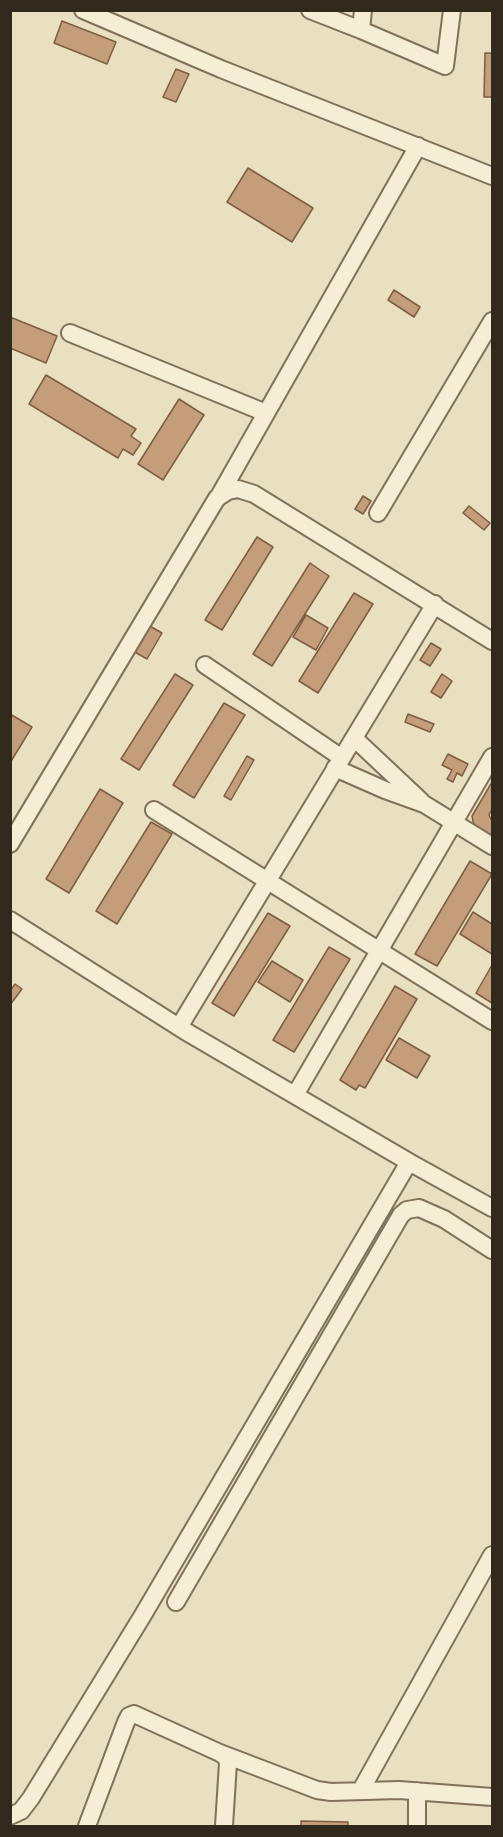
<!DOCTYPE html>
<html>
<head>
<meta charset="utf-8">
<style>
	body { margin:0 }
	#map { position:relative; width:503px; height:1837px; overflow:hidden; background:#e9dfc1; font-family:"Times New Roman",serif }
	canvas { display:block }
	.frame { position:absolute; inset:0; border:12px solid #32291d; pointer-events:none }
</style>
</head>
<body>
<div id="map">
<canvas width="503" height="1837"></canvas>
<div class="frame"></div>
</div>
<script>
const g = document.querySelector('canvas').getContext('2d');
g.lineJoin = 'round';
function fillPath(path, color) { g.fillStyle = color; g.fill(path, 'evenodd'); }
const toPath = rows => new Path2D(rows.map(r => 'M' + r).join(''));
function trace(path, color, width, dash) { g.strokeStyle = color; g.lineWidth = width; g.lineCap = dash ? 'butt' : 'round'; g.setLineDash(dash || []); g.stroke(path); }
const building = toPath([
	[62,21,116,42,107,64,54,43,62,21],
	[485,53,492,53,492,97,484,97,485,53],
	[176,69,189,74,176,102,163,97,176,69],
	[248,168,313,208,292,242,227,202,248,168],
	[394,290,420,307,414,317,388,300,394,290],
	[10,317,57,336,46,363,10,348,10,317],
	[46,375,136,429,131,436,141,443,133,455,123,449,118,458,29,404,46,375],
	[179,399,204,415,163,480,138,464,179,399],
	[363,496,371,501,363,514,355,509,363,496],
	[469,506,490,523,484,530,463,513,469,506],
	[257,537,273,547,222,630,205,620,257,537],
	[310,563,329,576,272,666,253,654,310,563],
	[354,593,373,604,318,693,299,681,354,593],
	[306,615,328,628,316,650,293,637,306,615],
	[148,625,162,633,147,659,133,651,148,625],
	[431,643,441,649,430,666,420,660,431,643],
	[175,674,193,685,139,770,121,759,175,674],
	[442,674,452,681,441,698,431,692,442,674],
	[224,703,245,715,194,798,173,785,224,703],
	[10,714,32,727,10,763,10,714],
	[408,714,434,724,430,732,405,722,408,714],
	[448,754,468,764,462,776,457,773,453,782,447,779,452,770,442,765,448,754],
	[247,756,254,760,231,800,224,796,247,756],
	[492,782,492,809,489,815,492,821,492,838,474,826,472,816,492,782],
	[100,789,123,803,69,893,46,879,100,789],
	[151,822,172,834,117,924,96,911,151,822],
	[470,861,492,874,437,966,415,954,470,861],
	[473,912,492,924,492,954,460,934,473,912],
	[268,913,290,926,234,1016,212,1003,268,913],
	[329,947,350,959,294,1052,273,1040,329,947],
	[272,961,303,980,290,1002,258,982,272,961],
	[492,965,492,1003,476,993,492,965],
	[15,984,22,989,10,1005,10,991,15,984],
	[395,986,417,999,365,1088,359,1085,356,1090,340,1080,395,986],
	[399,1038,430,1056,417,1078,386,1060,399,1038],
	[301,1821,348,1822,348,1826,301,1826,301,1821]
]);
const minor = toPath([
	[83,10,221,69,492,176],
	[310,10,361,30,445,66,452,10],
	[361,30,363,10],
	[70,333,266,413],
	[218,498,418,146],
	[378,513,492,321],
	[205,665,342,758],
	[354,738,421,801],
	[335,768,385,790,424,804,492,846],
	[154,810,492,1021],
	[10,844,217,498,228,491,238,489,254,494,492,641],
	[10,920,185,1031,409,1162,492,1208],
	[179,1027,435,604],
	[295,1095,492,757],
	[176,1602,401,1215,407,1210,419,1208,444,1219,492,1250],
	[220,1753,317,1790,331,1792,399,1790,492,1797],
	[361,1790,492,1555],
	[10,1816,21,1811,31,1798,143,1615,409,1162],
	[87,1826,126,1722,129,1716,134,1714,220,1753,226,1757,228,1763,224,1826],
	[417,1826,417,1791]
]);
fillPath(building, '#c49d7a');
trace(building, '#7e5d43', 1.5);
trace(minor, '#81715a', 20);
trace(minor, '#f5edd4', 16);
</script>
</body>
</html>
